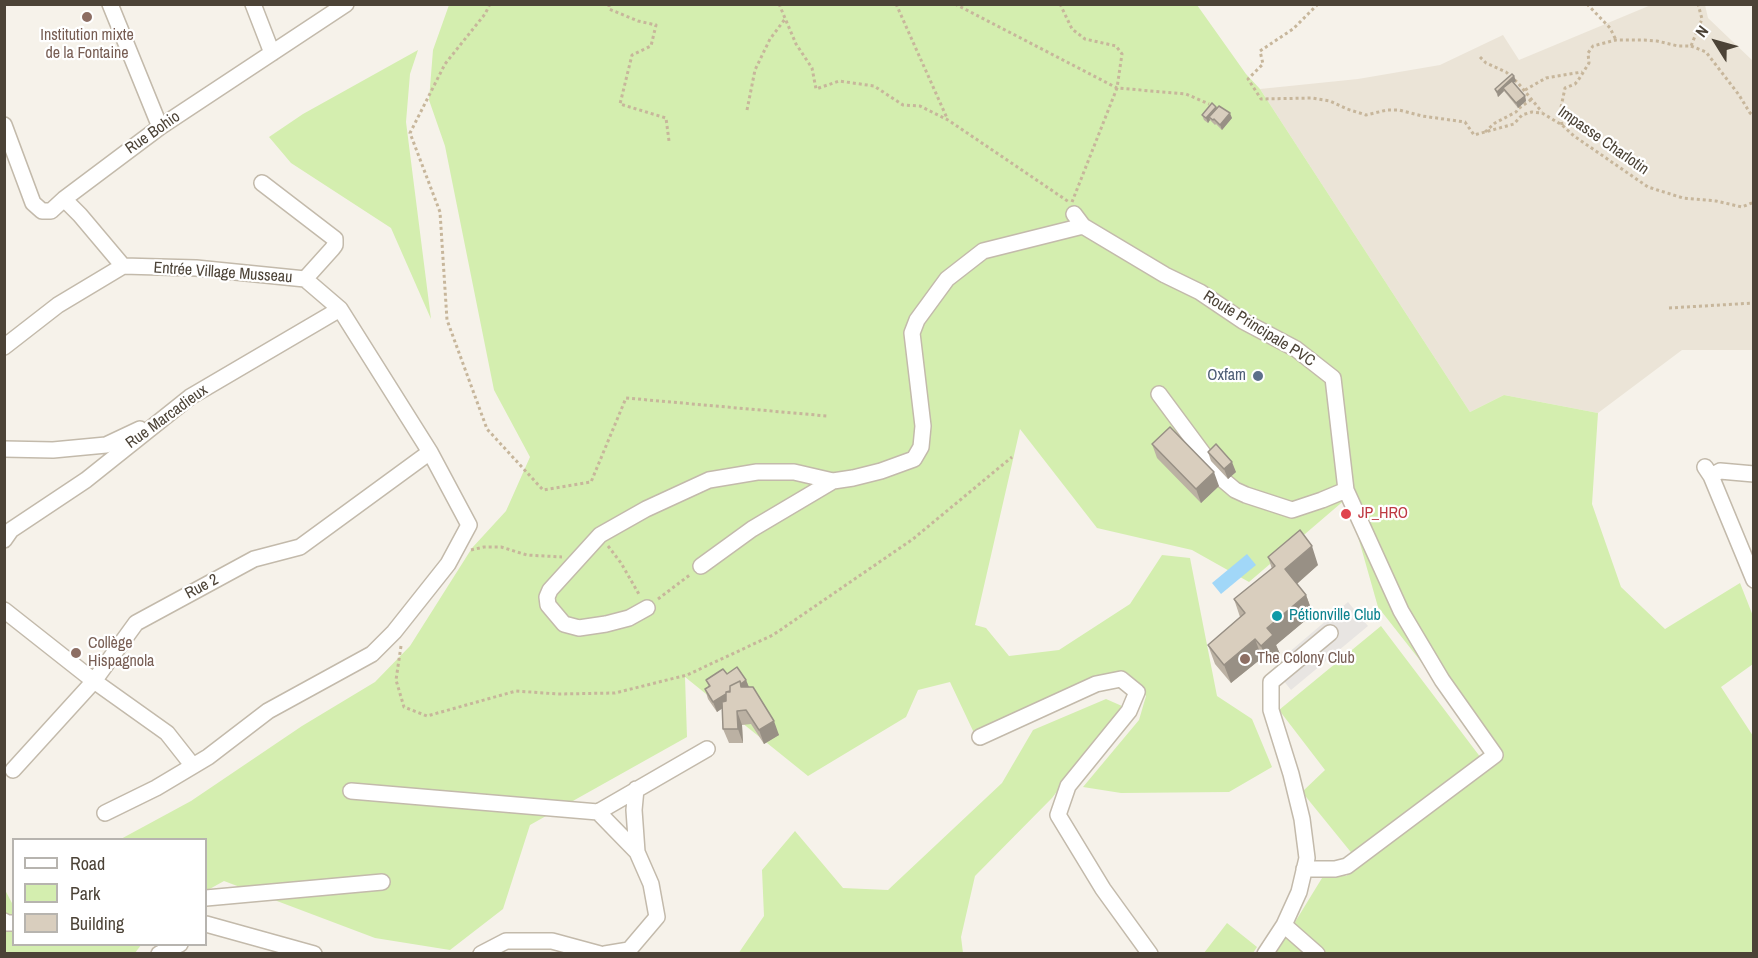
<!DOCTYPE html>
<html>
<head>
<meta charset="utf-8">
<style>
	body { margin:0 }
	#map { position:relative; width:1758px; height:958px; overflow:hidden; background:#f6f2ea; font-family:"Archivo Narrow",sans-serif }
	canvas { display:block }
	.frame { position:absolute; inset:0; border:6px solid #4c4337; pointer-events:none }
	.legend { position:absolute; left:12px; top:838px; width:195px; height:108px; box-sizing:border-box; background:#fff; border:2px solid #b7b4af; margin:0; padding:8px 10px; list-style:none; font-size:18px; color:#4c4337 }
	.legend li { display:flex; align-items:center; gap:12px; height:30px }
	.legend b { width:30px; border:2px solid #b7b4af }
	.north { position:absolute; left:1686px; top:12px; width:60px; height:60px; -webkit-text-stroke:4px #fff; paint-order:stroke; rotate:307deg; font-size:16px; font-weight:700; line-height:24px; text-align:center; color:#4c4337 }
	.north::after { content:''; display:block; margin:auto; width:21px; height:27px; background:#4c4337; clip-path:polygon(50% 0,100% 100%,50% 72%,0 100%) }
</style>
</head>
<body>
<div id="map">
<canvas width="1758" height="958"></canvas>
<div class="frame"></div>
<ul class="legend">
<li><b style="height:8px;background:#fff"></b>Road</li>
<li><b style="height:16px;background:#d4eeaf"></b>Park</li>
<li><b style="height:16px;background:#d9cebe"></b>Building</li>
</ul>
<div class="north">N</div>
</div>
<script>
const g = document.querySelector('canvas').getContext('2d');
g.lineJoin = 'round';
function fillPath(path, color) { g.fillStyle = color; g.fill(path, 'evenodd'); }
const toPath = rows => new Path2D(rows.map(r => 'M' + r).join(''));
function trace(path, color, width, dash) { g.strokeStyle = color; g.lineWidth = width; g.lineCap = dash ? 'butt' : 'round'; g.setLineDash(dash || []); g.stroke(path); }
function drawText(font, color, halo, rows, align = 'center') {
  g.font = font + ' "Archivo Narrow",sans-serif'; g.lineWidth = 4.5; g.setLineDash([]); g.textBaseline = 'middle'; g.strokeStyle = halo; g.fillStyle = color; for (const [text, x, y, turn = 0] of rows) {
    g.save(); g.translate(x, y); g.rotate((+turn || 0) * Math.PI / 180); g.textAlign = isNaN(turn) ? turn : align; if (halo) g.strokeText(text, 0, 0); g.fillText(text, 0, 0); g.restore();
  }
}
const residential = toPath([
	[1651,5,1705,5,1708,18,1753,61,1753,350,1682,350,1598,413,1504,395,1470,412,1260,89,1358,79,1440,65,1503,35,1519,60]
]);
const green = toPath([
	[449,5,1197,5,1246,74,1260,89,1470,412,1504,395,1598,413,1592,504,1621,587,1665,629,1740,583,1753,616,1753,664,1721,687,1753,736,1753,953,1276,953,1330,865,1346,876,1500,762,1378,607,1347,498,1249,582,1192,550,1097,528,1020,429,975,625,986,628,1009,656,1059,650,1130,604,1162,555,1190,558,1217,696,1252,719,1272,767,1229,792,1121,793,1083,787,1139,720,1146,696,1131,677,1102,677,975,735,950,682,918,690,906,717,808,776,685,677,687,737,530,825,503,909,450,950,375,938,224,881,206,891,206,840,119,840,191,801,302,726,375,682,410,646,472,548,506,511,530,457,494,390,445,146,429,100,433,50],
	[418,50,410,74,406,122,431,319,391,228,291,163,269,137,303,114],
	[1381,626,1481,758,1354,856,1302,792,1325,770,1279,710],
	[1106,699,1122,706,1052,798,975,876,961,937,963,953,738,954,764,916,762,870,795,831,843,888,888,890,1002,783,1033,730],
	[4,888,13,905,14,944,141,945,135,953,5,953],
	[1227,923,1257,947,1253,953,1204,953]
]);
const parking = toPath([
	[1348,602,1368,626,1291,690,1279,675,1294,663,1287,654]
]);
const water = toPath([
	[1247,554,1256,565,1221,594,1212,583]
]);
const path = toPath([
	[490,4,485,14,445,64,410,133,440,212,447,320,487,429,543,490,591,482,626,398,827,416],
	[609,4,609,9,638,21,656,25,651,46,632,55,620,104,666,118,669,141],
	[779,4,796,44,812,68,816,89,839,81,874,86,903,105,920,106,948,120,1069,202],
	[896,4,947,118],
	[955,4,1117,88,1186,94,1209,104],
	[1060,4,1072,29,1085,39,1116,46,1122,54,1117,88,1072,202],
	[1318,4,1293,29,1260,51,1263,64,1248,79,1261,99,1312,98,1330,101,1347,109,1366,115,1387,110,1399,110,1422,116,1465,122,1474,135,1514,124,1522,115,1532,112,1542,113,1562,125,1574,136,1648,187,1683,198,1716,201,1742,207,1754,202],
	[1587,4,1610,28,1616,40],
	[1691,46,1706,52,1739,95,1750,113,1754,116],
	[1480,57,1486,63,1506,72,1518,83,1542,112],
	[1525,90,1546,78,1582,72],
	[747,110,755,70,770,39,785,19],
	[1562,125,1560,112,1565,88,1575,84,1579,79,1589,63,1588,53,1593,46,1616,40,1644,40,1657,41,1678,46,1691,46,1702,19,1698,4],
	[1485,132,1495,123,1516,112,1518,109,1532,99],
	[1669,308,1754,303],
	[608,546,621,563,640,596],
	[471,550,484,547,501,547,527,555,562,557],
	[658,599,691,574],
	[401,646,396,680,404,707,427,716,516,691,558,694,615,693,687,675,773,635,913,539,1012,457]
]);
const minor = toPath([
	[110,4,160,127],
	[253,4,272,53],
	[4,125,33,203,42,211,51,211,64,199,160,127,346,4],
	[262,183,335,239,335,245,332,249,305,279],
	[64,199,80,215,123,266,196,268,305,279,340,309,430,452,469,525,448,564,394,632,372,654,268,711,208,757,156,788,105,813],
	[1074,214,1083,226,1165,275,1200,292,1243,321,1296,349,1333,378,1346,490,1401,611,1442,680,1495,755,1347,866,1335,869,1304,869],
	[4,347,58,305,123,266],
	[1159,394,1222,479,1235,490,1246,495,1292,510,1322,500,1346,490],
	[4,449,53,450,106,445,140,429],
	[1705,467,1711,476,1754,580],
	[1711,476,1720,471,1754,474],
	[833,481,853,478,881,471,914,459,921,447,923,426,912,333,917,320,947,279,983,251,1083,226],
	[4,540,11,530,86,480,190,397,340,309],
	[647,608,629,618,606,624,579,628,564,624,548,605,547,597,550,590,600,535,646,509,709,480,757,472,794,472,833,481,752,529,701,566],
	[4,610,94,681,167,733,193,766],
	[980,737,1096,684,1121,679,1137,692,1129,711,1068,786,1058,815,1103,889,1150,954],
	[13,770,94,681,136,623,254,559,300,547,430,452],
	[636,789,634,810,637,852],
	[351,791,598,812,637,852,651,884,657,917,629,950,605,954],
	[598,812,707,749],
	[206,898,382,882],
	[4,921,7,923,14,923],
	[206,924,314,954],
	[1284,925,1317,954],
	[159,954,180,944],
	[481,954,506,941,552,941,600,954],
	[1265,954,1284,925,1299,892,1307,858,1302,819,1291,774,1271,710,1271,682,1330,633]
]);
const wall = toPath([
	[1514,76,1516,81,1513,83,1525,96,1526,101,1518,108,1504,91,1498,97,1495,89],
	[1216,107,1217,109,1232,118,1222,130,1216,124,1215,125,1210,120,1208,123,1204,120,1202,115],
	[1152,444,1219,486,1201,503,1157,458],
	[1208,452,1236,472,1228,479,1211,461],
	[1268,557,1318,565,1297,584,1306,595,1313,614,1276,645,1280,654,1268,665,1262,658,1231,683,1215,664,1208,645,1240,617,1234,599,1272,569],
	[727,674,746,680,749,687,779,735,764,744,751,724,742,725,743,743,729,743,723,729,722,708,717,712,708,699,705,689,709,687,706,680]
]);
const shadedWall = toPath([
	[1514,76,1516,81,1505,90,1503,88,1504,91,1498,97,1497,92],
	[1525,96,1526,101,1518,108,1516,103],
	[1216,107,1218,112,1209,117,1210,120,1208,123,1206,118],
	[1230,113,1232,118,1222,130,1220,125],
	[1232,462,1236,472,1228,479,1224,469],
	[1214,472,1219,486,1201,503,1196,489],
	[1312,546,1318,565,1292,588,1285,569],
	[1306,595,1313,614,1276,645,1280,654,1268,665,1261,646,1267,628],
	[1255,639,1262,658,1231,683,1224,665],
	[746,680,750,690,717,712,713,702],
	[737,711,742,725,743,743,738,729],
	[774,721,779,735,764,744,759,730]
]);
const building = toPath([
	[1512,74,1514,76,1497,92,1495,89,1512,74],
	[1512,81,1525,96,1516,103,1503,88,1512,81],
	[1212,103,1216,107,1206,118,1202,115,1212,103],
	[1219,106,1230,113,1220,125,1214,119,1213,120,1209,117,1219,106],
	[1170,427,1214,472,1196,489,1152,444,1170,427],
	[1216,444,1232,462,1224,469,1208,452,1216,444],
	[1300,530,1312,546,1285,569,1306,595,1267,628,1273,635,1261,646,1255,639,1224,665,1208,645,1245,613,1234,599,1275,566,1268,557,1300,530],
	[737,667,746,680,741,684,740,681,730,686,730,691,726,692,726,694,713,702,705,689,710,686,706,680,723,669,727,674,737,667],
	[740,681,741,687,753,687,774,721,759,730,746,710,737,711,738,729,723,729,722,702,726,701,726,692,730,692,730,686,740,681]
]);
const markers = [
	[87,17,6,"#8d6e63"],
	[1258,376,6,"#5c6f8a"],
	[1346,514,6,"#e0444e"],
	[1277,616,6,"#0f9aa8"],
	[76,653,6,"#8d6e63"],
	[1245,659,6,"#8d6e63"]
];
const educationNames = [
	["Institution mixte",87,36,"center"],
	["de la Fontaine",87,54,"center"],
	["Collège",88,644],
	["Hispagnola",88,662],
	["The Colony Club",1257,659]
];
const streetNames = [
	["Rue Bohio",153,133,-35],
	["Impasse Charlotin",1603,141,35],
	["Entrée Village Musseau",223,273,4],
	["Route Principale PVC",1259,329,32],
	["Rue Marcadieux",167,417,-36],
	["Rue 2",202,587,-28]
];
const serviceNames = [
	["Oxfam",1246,376]
];
const healthNames = [
	["JP_HRO",1358,514]
];
const cultureNames = [
	["Pétionville Club",1289,616]
];
fillPath(residential, '#ebe4d7');
fillPath(green, '#d4eeaf');
fillPath(parking, '#e8e5e2');
fillPath(water, '#a1d7f8');
trace(minor, '#c3baab', 18);
trace(path, '#c7b69b', 3, [3, 3]);
trace(minor, '#fff', 15);
fillPath(wall, '#bbb1a3');
fillPath(shadedWall, '#989085');
fillPath(building, '#d9cebe');
trace(building, '#989085', 1.5);
for (const [x, y, r, color] of markers) { const dot = new Path2D(); dot.arc(x, y, r, 0, 2 * Math.PI); g.fillStyle = color; g.fill(dot); trace(dot, '#fff', 2); }
drawText('16px', '#785e54', '#fff', educationNames, 'left');
drawText('16px', '#4c4337', '#fff', streetNames);
drawText('16px', '#4e5e75', '#fff', serviceNames, 'right');
drawText('16px', '#be3a42', '#fff', healthNames, 'left');
drawText('16px', '#0d838f', '#fff', cultureNames, 'left');
</script>
</body>
</html>
